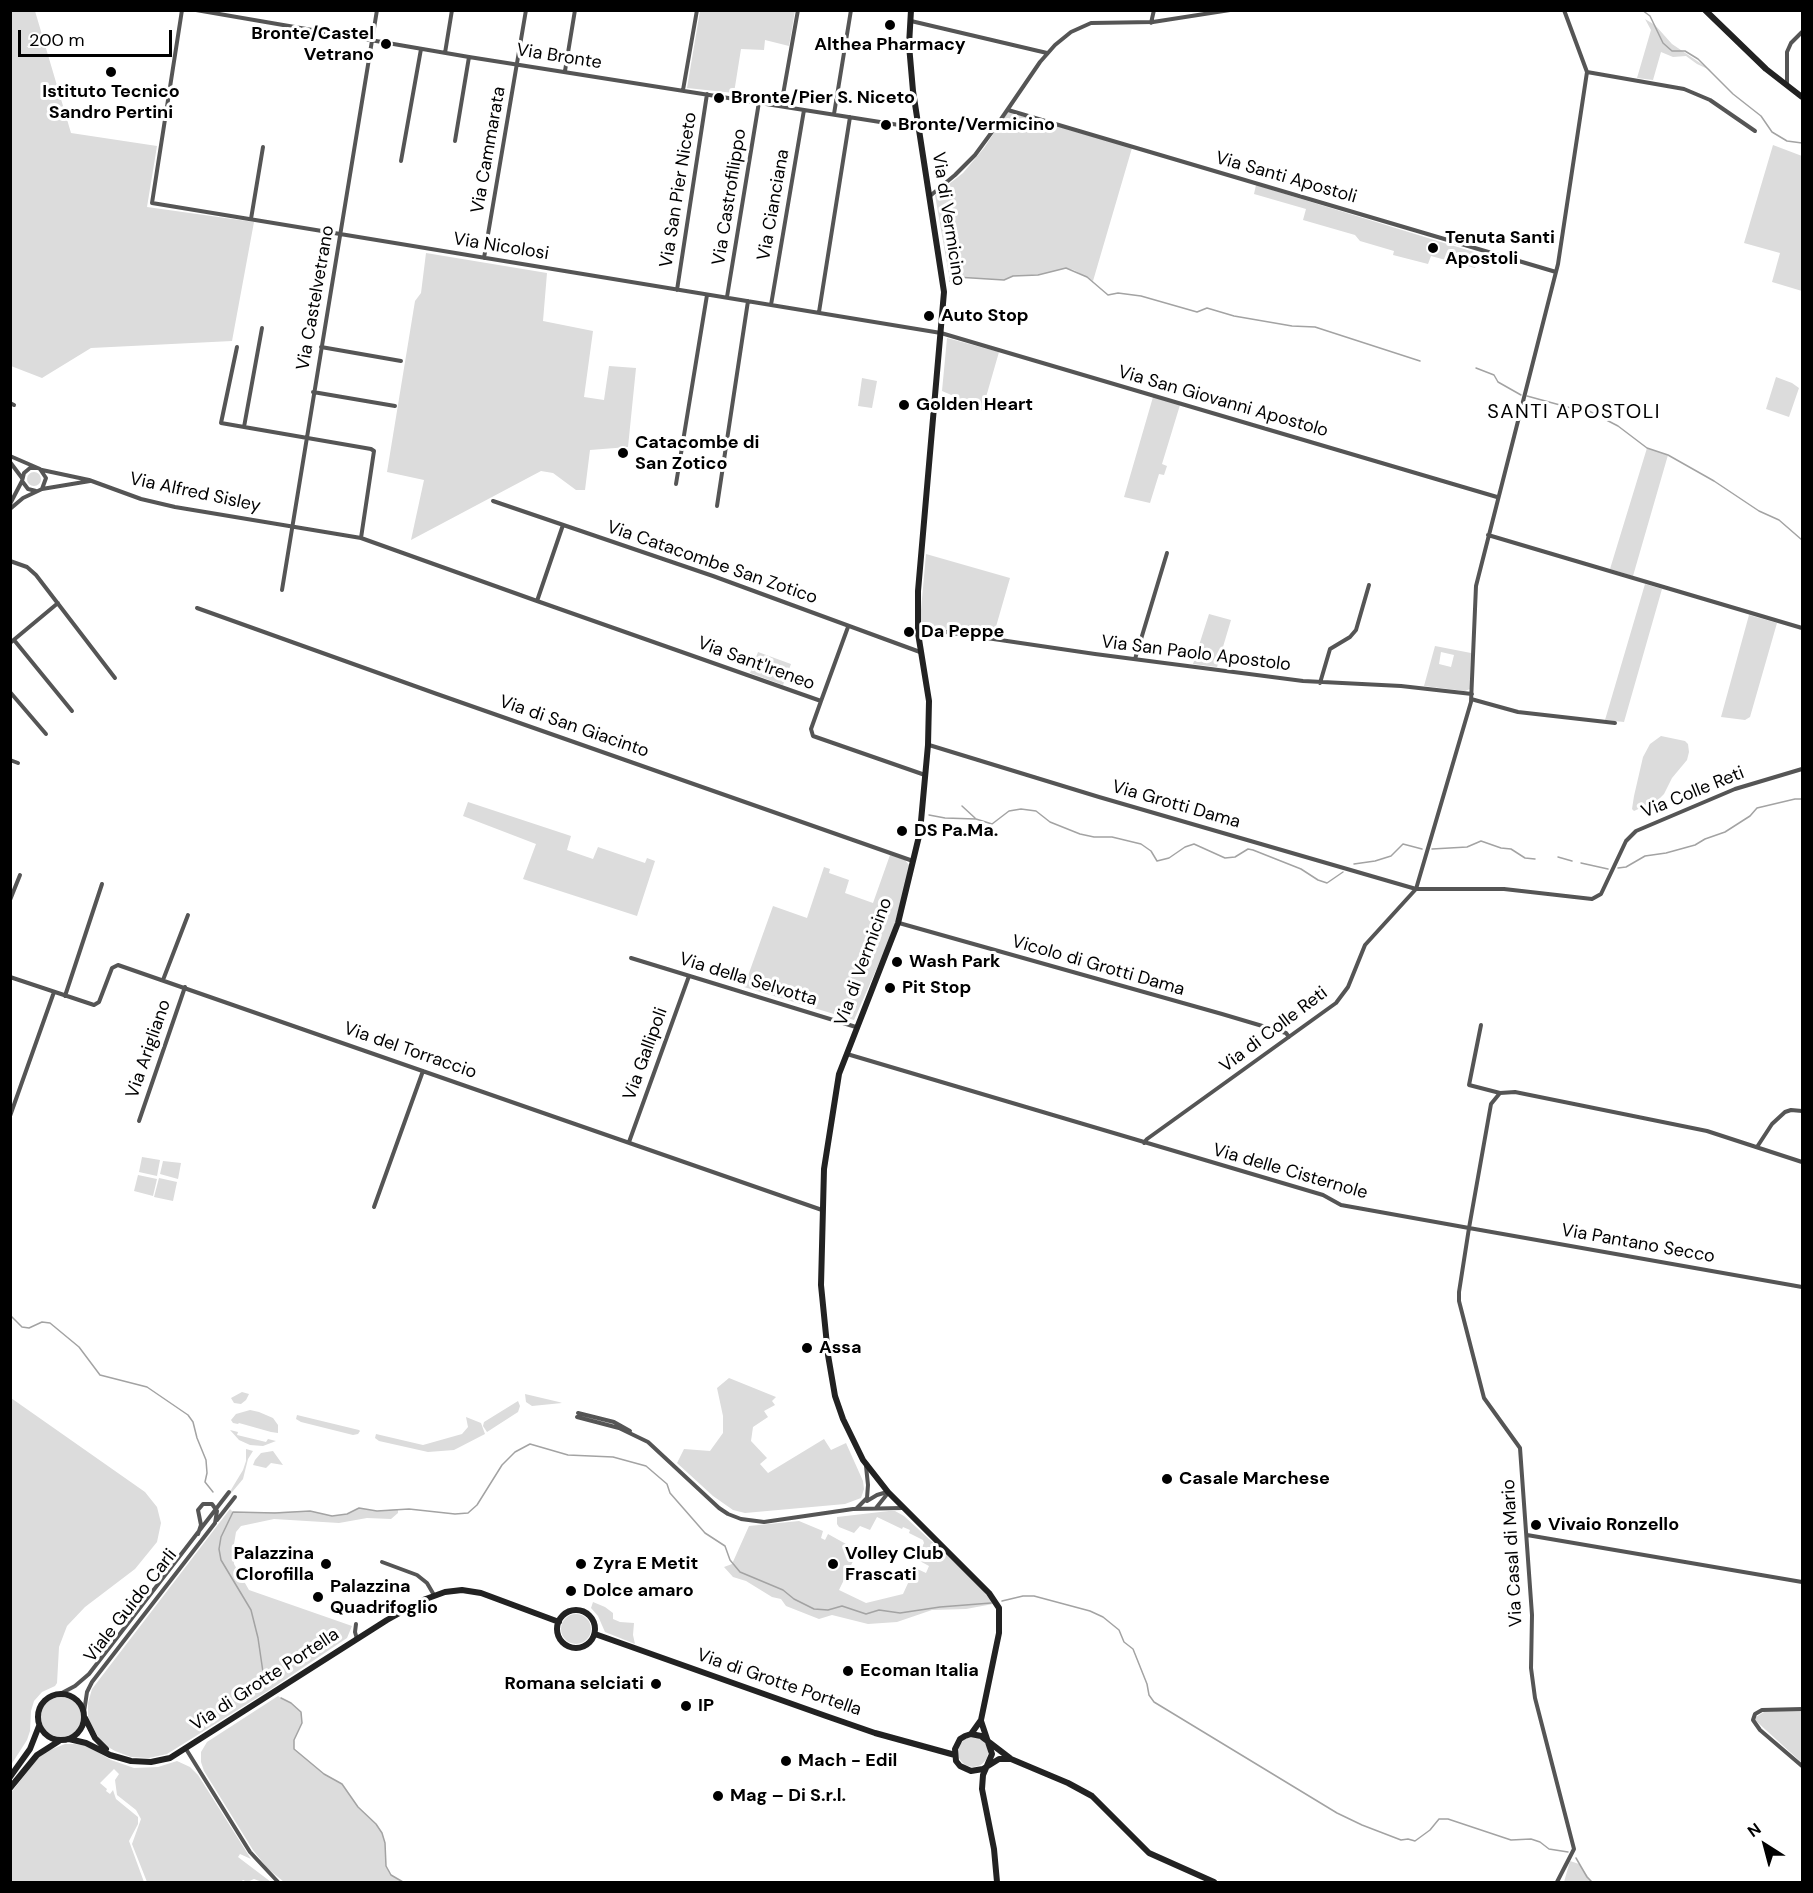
<!DOCTYPE html>
<html>
<head>
<meta charset="utf-8">
<style>
	body { margin:0 }
	#map { position:relative; width:1813px; height:1893px; overflow:hidden; background:#fff; font-family:"DM Sans",sans-serif }
	canvas { display:block }
	.frame { position:absolute; inset:0; border:12px solid #000; pointer-events:none }
	.north { position:absolute; left:1735px; top:1815px; width:60px; height:60px; -webkit-text-stroke:4px #fff; paint-order:stroke; rotate:324deg; font-size:16px; font-weight:700; line-height:24px; text-align:center; color:#000 }
	.north::after { content:''; display:block; margin:auto; width:21px; height:27px; background:#000; clip-path:polygon(50% 0,100% 100%,50% 72%,0 100%) }
	.scale { position:absolute; left:18px; top:30px; width:154px; height:27px; box-sizing:border-box; border:3px solid #000; border-top:0; padding-left:8px; font-size:18px; line-height:21px; white-space:nowrap; color:#000; -webkit-text-stroke:4px #fff; paint-order:stroke }
</style>
</head>
<body>
<div id="map">
<canvas width="1813" height="1893"></canvas>
<div class="frame"></div>
<div class="north">N</div>
<div class="scale">200 m</div>
</div>
<script>
const g = document.querySelector('canvas').getContext('2d');
g.lineJoin = 'round';
function fillPath(path, color) { g.fillStyle = color; g.fill(path, 'evenodd'); }
const toPath = rows => new Path2D(rows.map(r => 'M' + r).join(''));
function trace(path, color, width, dash) { g.strokeStyle = color; g.lineWidth = width; g.lineCap = dash ? 'butt' : 'round'; g.setLineDash(dash || []); g.stroke(path); }
function drawText(font, color, halo, rows, align = 'center') {
  g.font = font + ' "DM Sans",sans-serif'; g.lineWidth = 6; g.setLineDash([]); g.textBaseline = 'middle'; g.strokeStyle = halo; g.fillStyle = color; for (const [text, x, y, turn = 0] of rows) {
    g.save(); g.translate(x, y); g.rotate((+turn || 0) * Math.PI / 180); g.textAlign = isNaN(turn) ? turn : align; if (halo) g.strokeText(text, 0, 0); g.fillText(text, 0, 0); g.restore();
  }
}
const green = toPath([
	[10,11,35,11,71,133,157,146,147,207,254,222,232,341,91,348,42,378,11,366],
	[700,11,795,11,789,46,765,40,764,50,741,49,734,93,687,88],
	[1645,19,1655,25,1672,44,1712,71,1697,64,1686,56,1673,57,1661,52,1653,80,1637,78,1651,30],
	[1008,112,1132,148,1093,281,1074,270,1066,268,1038,275,1013,276,1004,280,956,277,950,281,935,195,963,173,984,148],
	[1773,145,1802,156,1802,291,1772,282,1780,253,1744,243],
	[1256,185,1441,242,1484,255,1480,257,1475,268,1431,256,1428,264,1393,255,1394,251,1360,241,1355,235,1303,220,1306,209,1254,194],
	[426,253,547,273,543,321,593,331,584,397,604,400,609,366,636,368,628,447,590,450,585,490,576,490,553,473,541,471,411,540,424,480,387,472,415,301,421,293],
	[947,338,999,352,982,411,977,406,942,391],
	[1776,377,1792,383,1799,388,1789,417,1766,409],
	[862,378,877,381,872,408,858,406],
	[1153,397,1180,405,1162,464,1167,466,1164,475,1159,474,1150,503,1124,497],
	[1647,448,1668,455,1633,576,1610,569],
	'27 479a7 7 0 1 1 14 0a7 7 0 1 1-14 0Z',
	[926,554,1010,578,993,637,935,630,920,621],
	[1645,584,1662,589,1624,722,1605,720],
	[1209,614,1231,620,1217,667,1193,664],
	[1749,615,1777,623,1750,717,1745,720,1721,717],
	[1435,646,1471,653,1470,689,1465,691,1424,686],
	[1441,652,1454,655,1451,667,1439,664],
	[758,652,791,664,783,685,750,673],
	[1661,736,1685,741,1688,744,1689,752,1687,760,1672,778,1664,794,1658,800,1634,811,1632,809,1634,796,1643,757,1650,744],
	[468,802,571,836,567,850,593,859,598,847,645,863,647,858,655,861,637,916,523,879,536,844,463,816],
	[890,855,905,860,910,866,892,934,854,1020,744,987,773,906,807,918,824,867,830,869,829,873,849,880,845,893,873,903],
	[142,1157,160,1160,157,1176,139,1172],
	[163,1161,181,1163,178,1179,160,1174],
	[138,1175,157,1179,153,1196,134,1191],
	[159,1178,177,1182,173,1201,154,1197],
	[729,1378,776,1397,772,1401,775,1405,764,1411,768,1417,753,1427,751,1441,767,1458,760,1464,768,1473,824,1439,831,1450,846,1443,863,1481,864,1489,861,1498,845,1504,745,1513,733,1510,713,1496,677,1463,684,1449,710,1451,723,1433,723,1416,717,1388],
	[242,1392,249,1394,246,1400,241,1404,234,1403,231,1398],
	[525,1394,559,1402,562,1403,532,1406,526,1402],
	[11,1398,145,1492,157,1507,161,1523,157,1542,135,1569,85,1607,67,1626,59,1647,57,1683,55,1686,42,1692,34,1701,31,1711,30,1731,27,1740,11,1765],
	[518,1401,520,1406,518,1412,487,1432,483,1426,484,1422],
	[250,1410,259,1412,273,1418,278,1425,278,1433,271,1432,239,1423,238,1424,233,1423,231,1420,236,1414],
	[297,1415,359,1430,360,1431,358,1434,353,1435,301,1422,296,1419],
	[466,1417,481,1423,485,1434,454,1450,428,1452,379,1441,375,1438,376,1434,423,1445,462,1434,468,1427],
	[230,1430,238,1432,237,1435,266,1442,268,1439,276,1441,263,1446,250,1445,239,1440],
	[246,1449,253,1451,248,1459,243,1479,223,1503,243,1470,246,1461],
	[273,1451,283,1465,271,1463,266,1468,253,1465,255,1460,261,1453],
	[359,1508,377,1511,398,1509,398,1513,391,1519,367,1518,339,1523,274,1519,241,1526,236,1532,233,1550,234,1564,249,1590,352,1626,347,1638,271,1689,167,1754,149,1758,131,1757,115,1751,103,1744,92,1727,88,1717,88,1703,92,1689,230,1509,233,1512,243,1513,310,1511,332,1516,347,1514],
	[889,1511,895,1511,904,1516,979,1585,993,1604,966,1609,932,1610,897,1622,868,1624,832,1615,819,1619,786,1606,781,1599,772,1597,746,1581,733,1577,724,1567,732,1564,749,1526,799,1521,823,1531,821,1538,825,1540,828,1534,855,1549,856,1555,839,1590,866,1603,903,1594,909,1581,898,1575,900,1570,909,1574,913,1567,926,1573,929,1566,916,1559,918,1556,930,1562,934,1556,921,1549,924,1543,923,1540,909,1533,910,1530,903,1527,902,1529,877,1517,870,1530,860,1526,854,1533,839,1527,837,1524,837,1517],
	[593,1602,605,1607,613,1613,613,1619,620,1622,634,1623,633,1635,635,1644,605,1632,598,1616,591,1608],
	'561 1629a15 15 0 1 1 30 0a15 15 0 1 1-30 0Z',
	[278,1696,291,1703,301,1712,302,1723,294,1740,294,1749,324,1774,342,1784,358,1807,376,1824,382,1833,385,1843,386,1866,391,1875,403,1882,284,1882,268,1869,253,1850,204,1771,201,1762,201,1752,207,1742],
	'41 1717a20 20 0 1 1 40 0a20 20 0 1 1-40 0Z',
	[1802,1709,1802,1763,1755,1720,1756,1717,1764,1712],
	'958 1752a15 15 0 1 1 30 0a15 15 0 1 1-30 0Z',
	[65,1744,75,1744,87,1746,111,1760,134,1768,158,1767,177,1761,190,1767,198,1775,251,1859,240,1854,238,1857,271,1882,262,1882,254,1879,247,1882,243,1880,241,1882,147,1882,132,1844,141,1819,136,1810,117,1795,115,1780,119,1774,114,1769,100,1783,107,1789,106,1791,110,1794,113,1790,116,1799,138,1817,138,1824,129,1841,144,1882,11,1882,10,1794,38,1758,47,1751],
	[1570,1861,1579,1864,1592,1882,1564,1882]
]);
const stream = toPath([
	[1642,10,1650,16,1663,43,1672,51,1685,51,1698,59,1733,94,1761,116,1772,132,1787,141,1802,143],
	[950,281,956,277,1004,280,1013,276,1038,275,1066,268,1087,277,1108,295,1118,293,1141,296,1197,312,1207,308,1234,316,1292,326,1315,327,1420,361],
	[1476,368,1494,375,1498,382,1521,395],
	[1527,396,1571,408,1589,411,1618,426,1647,448,1668,455,1714,481,1759,511,1779,520,1802,540],
	[962,806,975,818],
	[929,815,945,818,976,819,992,824,1009,811,1021,809,1036,811,1050,822,1080,834,1094,837,1112,837,1141,844,1151,851,1157,861,1169,858,1185,847,1194,844,1225,858,1235,857,1248,849,1253,850,1301,869,1318,880,1327,883,1343,872],
	[1432,849,1467,847,1481,841,1501,848,1511,849,1525,858,1535,859],
	[1558,857,1572,861],
	[1581,863,1608,869],
	[1354,864,1375,861,1391,856,1403,844,1422,849],
	[1618,868,1626,867,1645,856,1666,853,1695,845,1705,839,1725,832,1750,816,1757,808,1795,799,1802,799],
	[10,1315,22,1327,29,1328,42,1322,50,1323,79,1347,100,1375,147,1387,188,1415,193,1422,197,1438,206,1460,207,1473,205,1482,213,1492],
	[1002,1601,1023,1596,1034,1596,1090,1611,1103,1617,1119,1630,1124,1642,1133,1649,1147,1684,1149,1695,1154,1702,1337,1813,1362,1825,1401,1840,1408,1839,1415,1841,1430,1830,1439,1819,1448,1819,1511,1840,1531,1839,1540,1842,1549,1849,1568,1852],
	[268,1686,264,1679,258,1638,251,1610,221,1560,219,1549,221,1537,233,1512,275,1513,310,1511,332,1516,347,1514,359,1508,377,1511,409,1509,455,1514,468,1513,477,1505,502,1465,515,1452,530,1444,568,1455,613,1457,646,1466,667,1484,670,1493,705,1533,725,1546,730,1560,740,1572,783,1590,794,1599,814,1609,828,1610,842,1606,866,1614,879,1610,900,1613,940,1607,991,1603],
	[281,1698,291,1703,301,1712,302,1723,294,1740,294,1749,324,1774,342,1784,358,1807,376,1824,382,1833,385,1843,386,1866,391,1875,403,1882],
	[1576,1858,1587,1877,1592,1882]
]);
const street = toPath([
	[182,10,152,203,941,333,1497,497],
	[196,10,469,57,918,128],
	[911,21,1047,53],
	[1151,23,1154,10],
	[445,53,452,10],
	[565,71,575,10],
	[1587,72,1684,89,1710,100,1755,131],
	[1787,84,1787,52,1791,43,1802,32],
	[683,90,697,10],
	[781,106,798,10],
	[1008,110,1556,272],
	[834,114,851,10],
	[455,141,469,57],
	[401,161,421,49],
	[930,196,955,175,975,155,997,125,1040,62,1055,45,1071,32,1091,23,1153,22,1230,10],
	[251,219,263,147],
	[484,258,526,10],
	[677,290,707,94],
	[727,297,759,102],
	[771,305,804,110],
	[819,312,850,117],
	[237,347,221,423,371,449,374,451,361,538],
	[321,347,401,361],
	[313,392,395,406],
	[10,403,14,405],
	[244,427,262,328],
	[10,456,40,469,46,478,42,489,23,498,10,509],
	[10,462,22,478],
	[42,470,89,480,141,499,175,507,361,538,537,601,563,525],
	[22,481,28,489,36,491],
	[676,484,707,295],
	[42,489,90,481],
	[493,501,713,576,920,652],
	[10,504,22,481,24,473,30,468,37,468],
	[717,506,748,301],
	[1488,535,1802,628],
	[10,561,27,567,36,575,115,678],
	[282,590,377,10],
	[537,601,821,701,811,729,813,736,925,775],
	[197,608,437,694,913,861],
	[919,628,1095,654,1303,681,1401,686,1472,694],
	[14,640,72,711],
	[10,643,58,603],
	[1135,659,1167,553],
	[1320,683,1330,649,1350,637,1356,630,1369,585],
	[10,692,46,734],
	[1471,699,1518,712,1615,723],
	[821,701,848,627],
	[929,745,1099,797,1416,889,1504,889,1592,899,1601,894,1626,841,1636,831,1735,789,1802,769],
	[10,760,18,763],
	[10,900,20,875],
	[899,923,1222,1014,1286,1033,1289,1037],
	[631,958,856,1027],
	[10,977,94,1005,99,1002,112,968,118,965,822,1210],
	[163,980,188,915],
	[65,996,102,884],
	[1481,1025,1469,1085,1500,1093],
	[847,1054,1323,1195,1341,1205,1469,1228,1491,1104,1500,1093,1515,1092,1707,1131,1802,1162],
	[10,1116,54,992],
	[139,1121,185,987],
	[629,1142,689,976],
	[1144,1143,1147,1139,1336,1003,1348,987,1365,945,1416,889,1471,702,1476,586,1558,264,1587,72,1564,10],
	[1757,1147,1772,1124,1785,1112,1791,1110,1802,1111],
	[374,1207,423,1071],
	[578,1413,614,1422,630,1431],
	[577,1417,619,1428,648,1442,719,1508,728,1514,741,1519,764,1522,853,1509,902,1508],
	[867,1501,877,1495,887,1492],
	[857,1508,867,1498,868,1485,866,1466],
	[876,1508,888,1493],
	[217,1520,235,1497],
	[1527,1535,1802,1582],
	[382,1562,417,1575,427,1583,434,1595],
	[356,1624,355,1632,357,1639],
	[60,1694,75,1686,89,1674,229,1492],
	[1802,1709,1762,1710,1755,1714,1753,1720,1760,1730,1802,1766],
	[84,1712,87,1692,92,1682,215,1523,217,1511,212,1504,203,1504,198,1510,201,1525,198,1534],
	[186,1749,250,1852,278,1882],
	[1557,1882,1574,1849,1535,1698,1531,1668,1532,1615,1520,1448,1484,1398,1459,1301,1459,1292,1469,1228,1802,1287]
]);
const secondary = toPath([
	[911,10,909,45,913,91,944,292,918,591,918,633,929,701,928,745,920,832,898,923,839,1074,824,1169,821,1285,828,1355,835,1396,843,1419,863,1460,888,1492,989,1593,999,1608,999,1633,981,1720,971,1734],
	[1705,10,1766,69,1802,97],
	'557 1629a19 19 0 1 1 38 0a19 19 0 1 1-38 0Z',
	[595,1634,826,1716,875,1733,955,1755],
	'38 1717a23 23 0 1 1 46 0a23 23 0 1 1-46 0Z',
	[85,1718,95,1738,106,1749],
	[981,1721,992,1754,983,1775,982,1789,994,1849,997,1882],
	[69,1739,86,1743,110,1755,131,1761,151,1762,170,1758,387,1620,423,1600,445,1592,462,1590,481,1593,559,1622],
	[1011,1759,999,1759,983,1769,971,1771,960,1766,956,1761,955,1749,960,1739,965,1736,971,1734,981,1736,1011,1759,1068,1783,1092,1796,1149,1853,1214,1882],
	[10,1777,30,1749,39,1726],
	[10,1788,37,1755,59,1741]
]);
const markers = [
	[890,25,6,"#000"],
	[386,44,6,"#000"],
	[111,72,6,"#000"],
	[719,98,6,"#000"],
	[886,125,6,"#000"],
	[1433,248,6,"#000"],
	[929,316,6,"#000"],
	[904,405,6,"#000"],
	[623,453,6,"#000"],
	[909,632,6,"#000"],
	[902,831,6,"#000"],
	[897,962,6,"#000"],
	[890,988,6,"#000"],
	[807,1348,6,"#000"],
	[1167,1479,6,"#000"],
	[1536,1525,6,"#000"],
	[326,1564,6,"#000"],
	[581,1564,6,"#000"],
	[833,1564,6,"#000"],
	[571,1591,6,"#000"],
	[318,1597,6,"#000"],
	[848,1671,6,"#000"],
	[656,1684,6,"#000"],
	[686,1706,6,"#000"],
	[786,1761,6,"#000"],
	[718,1796,6,"#000"]
];
const poiNames = [
	["Bronte/Castel",374,34,"right"],
	["Vetrano",374,55,"right"],
	["Althea Pharmacy",890,45,"center"],
	["Istituto Tecnico",111,92,"center"],
	["Sandro Pertini",111,113,"center"],
	["Bronte/Pier S. Niceto",731,98],
	["Bronte/Vermicino",898,125],
	["Tenuta Santi",1445,238],
	["Apostoli",1445,259],
	["Auto Stop",941,316],
	["Golden Heart",916,405],
	["Catacombe di",635,443],
	["San Zotico",635,464],
	["Da Peppe",921,632],
	["DS Pa.Ma.",914,831],
	["Wash Park",909,962],
	["Pit Stop",902,988],
	["Assa",819,1348],
	["Casale Marchese",1179,1479],
	["Vivaio Ronzello",1548,1525],
	["Palazzina",314,1554,"right"],
	["Clorofilla",314,1575,"right"],
	["Volley Club",845,1554],
	["Frascati",845,1575],
	["Zyra E Metit",593,1564],
	["Palazzina",330,1587],
	["Quadrifoglio",330,1608],
	["Dolce amaro",583,1591],
	["Ecoman Italia",860,1671],
	["Romana selciati",644,1684,"right"],
	["IP",698,1706],
	["Mach - Edil",798,1761],
	["Mag – Di S.r.l.",730,1796]
];
const streetNames = [
	["Via Bronte",559,57,9],
	["Via Cammarata",489,150,-80],
	["Via Santi Apostoli",1286,178,16],
	["Via San Pier Niceto",679,190,-81],
	["Via Castrofilippo",730,197,-81],
	["Via Cianciana",774,205,-80],
	["Via di Vermicino",948,219,81],
	["Via Nicolosi",501,247,9],
	["Via Castelvetrano",316,298,-80],
	["Via San Giovanni Apostolo",1223,402,16],
	["Via Alfred Sisley",195,493,12],
	["Via Catacombe San Zotico",712,563,19],
	["Via San Paolo Apostolo",1196,654,7],
	["Via Sant'Ireneo",756,664,20],
	["Via di San Giacinto",574,727,19],
	["Via Colle Reti",1693,793,-22],
	["Via Grotti Dama",1176,805,16],
	["Via di Vermicino",864,962,-70],
	["Vicolo di Grotti Dama",1098,966,16],
	["Via della Selvotta",748,980,17],
	["Via di Colle Reti",1274,1030,-37],
	["Via Arigliano",149,1049,-71],
	["Via del Torraccio",410,1051,19],
	["Via Gallipoli",646,1054,-70],
	["Via delle Cisternole",1290,1172,16],
	["Via Pantano Secco",1638,1244,10],
	["Via Casal di Mario",1513,1553,-93],
	["Viale Guido Carli",131,1606,-52],
	["Via di Grotte Portella",265,1680,-33],
	["Via di Grotte Portella",779,1683,19]
];
const neighbourhoodNames = [
	["SANTI APOSTOLI",1574,413]
];
fillPath(green, '#dcdcdc');
trace(stream, '#a3a3a3', 1.5);
trace(street, '#555', 4);
trace(secondary, '#222', 6);
for (const [x, y, r, color] of markers) { const dot = new Path2D(); dot.arc(x, y, r, 0, 2 * Math.PI); g.fillStyle = color; g.fill(dot); trace(dot, '#fff', 2); }
drawText('bold 18px', '#000', '#fff', poiNames, 'left');
drawText('18px', '#000', '#fff', streetNames);
g.letterSpacing = '1.5px';
drawText('20px', '#000', '#fff', neighbourhoodNames);
g.letterSpacing = '0px';
</script>
</body>
</html>
